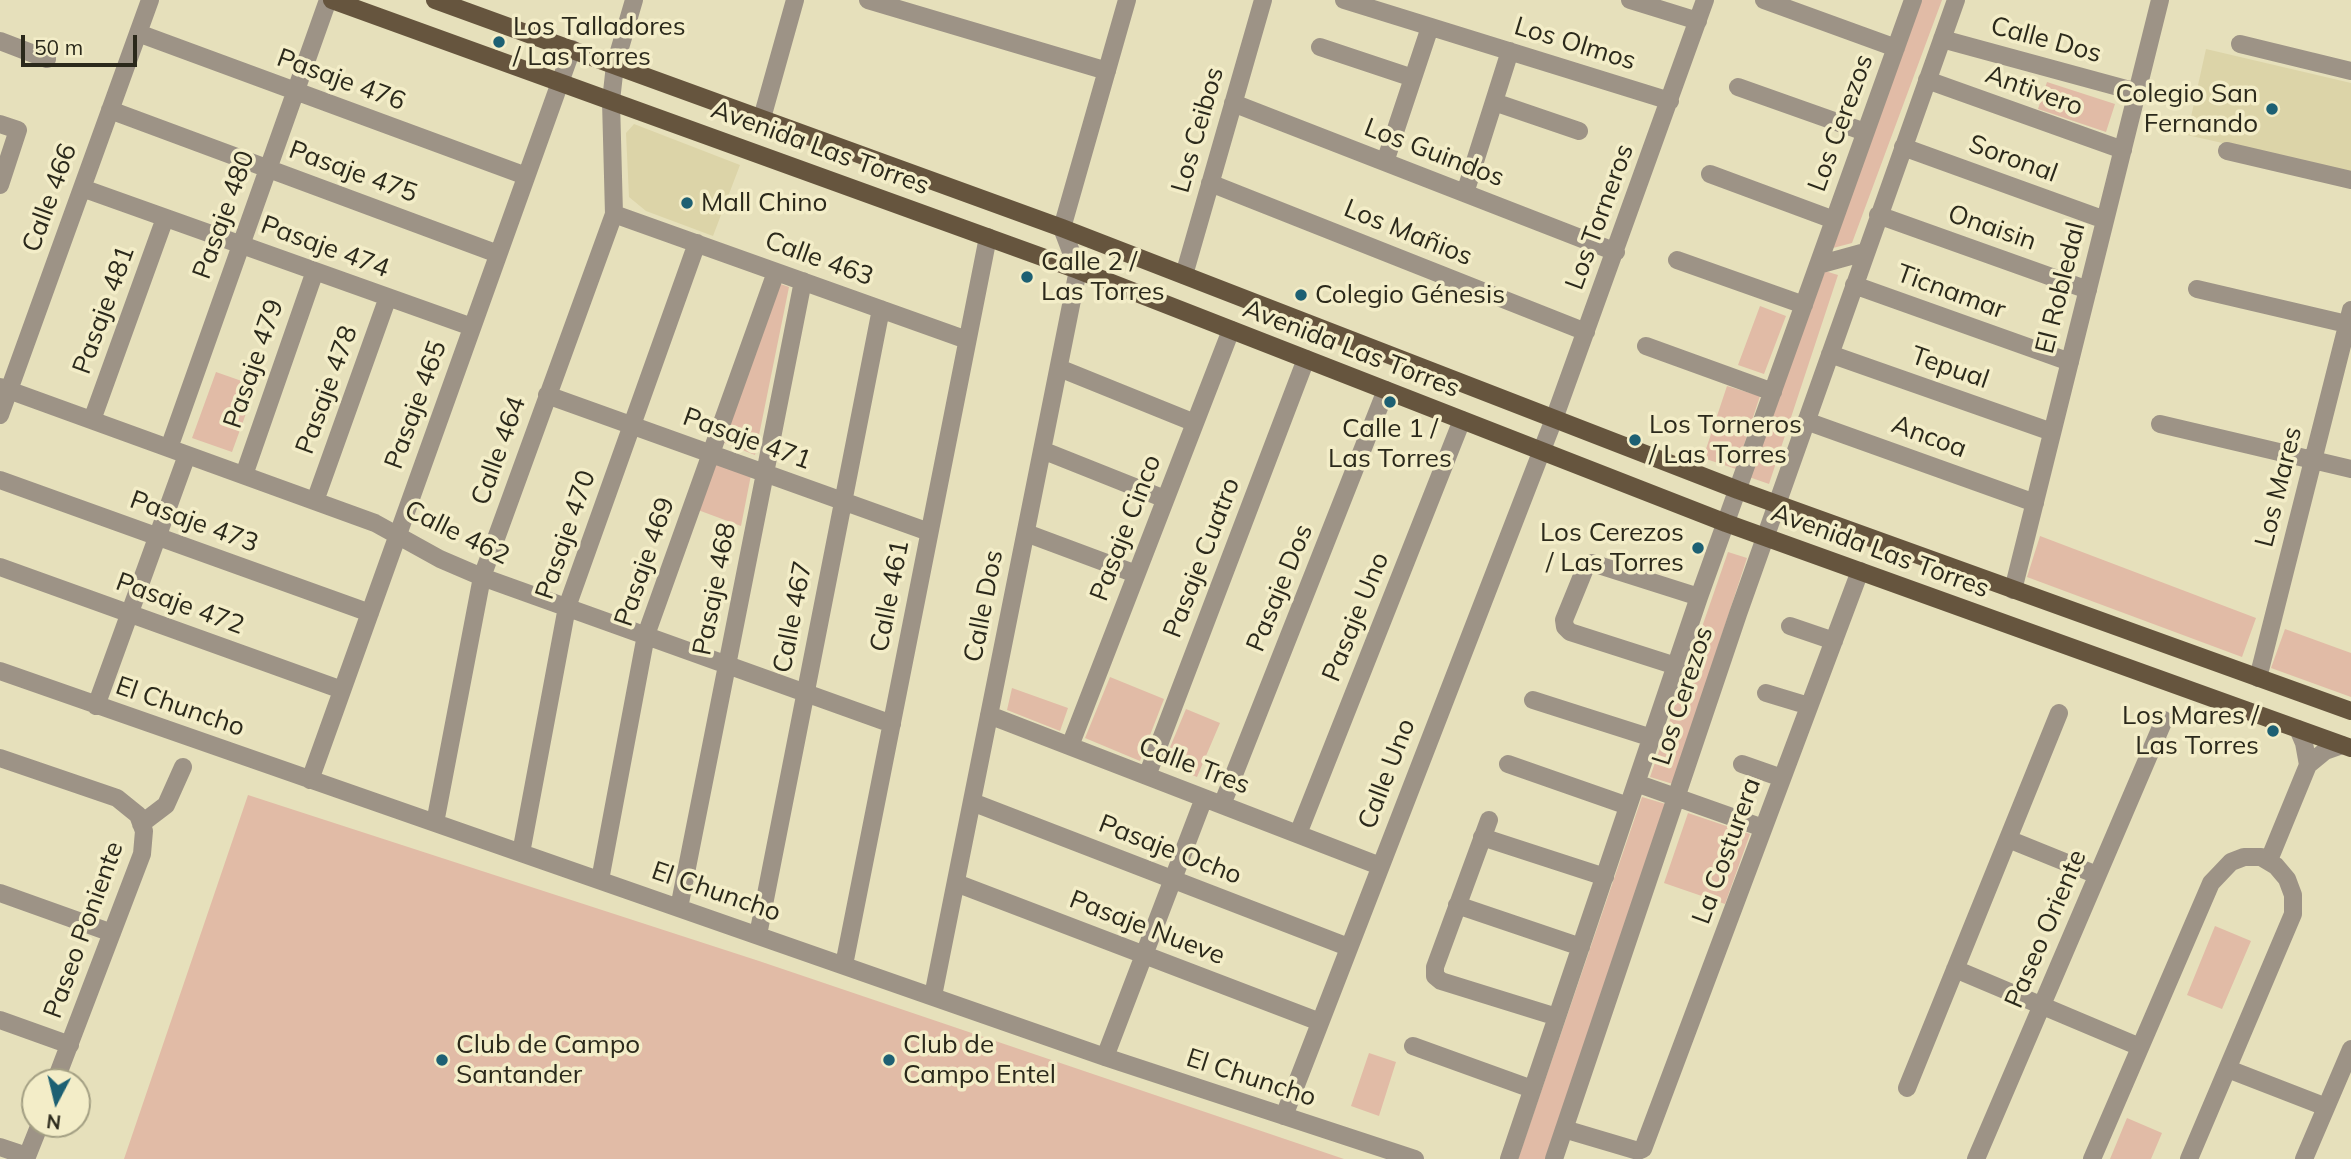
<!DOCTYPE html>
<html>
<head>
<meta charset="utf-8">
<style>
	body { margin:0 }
	#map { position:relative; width:2351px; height:1159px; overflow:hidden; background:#e6e0bb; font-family:Mulish,sans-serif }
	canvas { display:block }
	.north { position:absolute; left:21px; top:1068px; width:70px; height:70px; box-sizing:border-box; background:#f3edc8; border:2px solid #a39f83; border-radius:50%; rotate:187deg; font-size:19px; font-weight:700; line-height:28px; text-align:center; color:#2b291b }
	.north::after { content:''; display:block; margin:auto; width:24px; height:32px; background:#1d6073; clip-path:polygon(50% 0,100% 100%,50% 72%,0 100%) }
	.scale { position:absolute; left:21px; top:35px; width:116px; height:32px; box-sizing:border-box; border:4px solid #2b291b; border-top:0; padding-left:9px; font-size:21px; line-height:24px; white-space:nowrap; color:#2b291b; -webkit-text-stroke:5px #f3edc8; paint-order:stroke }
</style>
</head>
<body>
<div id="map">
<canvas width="2351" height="1159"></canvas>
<div class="north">N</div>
<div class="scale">50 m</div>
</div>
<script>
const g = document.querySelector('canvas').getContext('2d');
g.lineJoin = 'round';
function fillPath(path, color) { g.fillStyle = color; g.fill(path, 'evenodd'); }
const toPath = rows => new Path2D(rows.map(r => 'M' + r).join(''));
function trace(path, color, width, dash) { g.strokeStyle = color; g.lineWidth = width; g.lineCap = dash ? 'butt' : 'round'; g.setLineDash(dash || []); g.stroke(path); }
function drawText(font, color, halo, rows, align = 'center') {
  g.font = font + ' Mulish,sans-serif'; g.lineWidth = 7; g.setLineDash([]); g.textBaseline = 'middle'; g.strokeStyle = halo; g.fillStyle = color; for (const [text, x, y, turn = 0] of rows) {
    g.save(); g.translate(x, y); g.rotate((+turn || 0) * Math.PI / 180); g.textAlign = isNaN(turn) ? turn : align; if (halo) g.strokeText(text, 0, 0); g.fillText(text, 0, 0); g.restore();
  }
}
const built = toPath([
	[2206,49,2351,83,2351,172,2187,135],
	[634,124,740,165,713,236,646,211,629,197,626,133]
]);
const green = toPath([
	[1921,0,1942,0,1852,243,1833,248],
	[2047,82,2115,104,2106,132,2038,109],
	[1825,271,1838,275,1769,484,1749,477],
	[778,283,789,287,755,455,722,442],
	[1760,306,1786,316,1764,374,1738,365],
	[216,372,256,386,232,452,192,438],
	[1727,386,1760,396,1736,469,1703,458],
	[714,460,751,475,741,526,698,510],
	[2040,536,2256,618,2242,657,2027,577],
	[1728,552,1747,558,1673,784,1650,777],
	[2285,629,2351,653,2351,697,2271,668],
	[1110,677,1164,699,1140,761,1085,738],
	[1012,688,1068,708,1060,731,1007,710],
	[1186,709,1220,723,1197,777,1163,764],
	[248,795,759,961,1344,1159,124,1159],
	[1642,797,1669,805,1545,1159,1518,1159],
	[1688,813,1750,834,1725,904,1664,883],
	[2215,926,2251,941,2222,1009,2187,995],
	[1369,1053,1396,1062,1379,1116,1351,1106],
	[2127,1118,2162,1133,2151,1159,2110,1159]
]);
const minor = toPath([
	[868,0,1107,71],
	[1344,0,1670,101],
	[1630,0,1698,21],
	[1764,0,1896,48],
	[138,33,526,176],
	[1942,39,2137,92],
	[0,41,47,59],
	[2240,44,2351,71],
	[1320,47,1413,78],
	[1927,80,2123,150],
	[1738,87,1865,132],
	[1494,102,1579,131],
	[1233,103,1616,252],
	[110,110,498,254],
	[762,118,795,0],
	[0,124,18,130,0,185],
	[1903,147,2105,220],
	[2227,151,2351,180],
	[1385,162,1430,27],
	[1710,174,1834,220],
	[1210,183,1586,332],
	[82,188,472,327],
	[1465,193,1510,51],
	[614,214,967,340],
	[1878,215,2088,290],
	[1677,260,1804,305],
	[1818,265,1865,252],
	[1184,275,1263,0],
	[1854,285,2070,362],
	[2197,289,2351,325],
	[1646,346,1773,392],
	[1830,354,2052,432],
	[1059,368,1195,423],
	[0,387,375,523,440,559,482,577,892,724],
	[547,395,929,532],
	[0,415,150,0],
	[92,420,165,218],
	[1806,421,2035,503],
	[2160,424,2351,469],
	[169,448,328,0],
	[1042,450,1165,499],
	[244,475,315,271],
	[0,480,370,613],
	[315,501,388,297],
	[1026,533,1136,574],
	[0,567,342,690],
	[2013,590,2160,0],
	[1790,626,1834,641],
	[1676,666,1570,632,1565,627,1564,620,1586,566,1592,563,1699,597],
	[0,671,1105,1057,1415,1159],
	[2258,678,2351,310],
	[1766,693,1809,706],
	[1533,700,1652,738],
	[96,706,187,455],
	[989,715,1380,866],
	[2298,729,2304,743,2308,765],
	[1070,746,1231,330],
	[0,758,117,798,138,815,144,831,142,854,55,1082],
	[1508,764,1628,806],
	[1742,764,1782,778],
	[1147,776,1306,359],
	[310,780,572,49],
	[1636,783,1763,828],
	[972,802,1348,947],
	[1222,805,1386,390],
	[1489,820,1435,967,1435,976,1441,981,1557,1017],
	[435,823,482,577,614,214,611,101,615,65,634,0],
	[141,824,166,805,183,767],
	[1298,834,1462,420],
	[1482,837,1605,877],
	[2008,839,2097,875],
	[521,853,567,607,697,243],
	[2269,860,2308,765,2325,751,2342,745],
	[600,880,646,635,776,272],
	[956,883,1320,1022],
	[0,893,112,933],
	[1457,905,1581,947],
	[679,908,803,281],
	[758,935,881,309],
	[844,965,988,237],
	[1955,969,2140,1047],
	[933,996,1078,270,1062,228,1127,0],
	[0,1020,70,1045],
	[1413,1046,1532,1089],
	[1105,1057,1204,798],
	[2228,1069,2326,1107],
	[1907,1088,2059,713],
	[1284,1116,1554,419,1705,0],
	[1564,1129,1638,1151,1643,1149,1860,571],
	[0,1147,27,1156],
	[26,1159,40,1124],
	[1509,1159,1699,597,1913,0],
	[1554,1159,1738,614,1956,0],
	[1976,1159,2164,720],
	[2092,1159,2211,883,2231,862,2244,857,2261,857,2276,866,2287,879,2293,895,2293,914,2189,1159],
	[2304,1159,2351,1049]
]);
const major = toPath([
	[332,0,1078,270,1726,523,2351,748],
	[435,0,1062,228,1738,490,2351,711]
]);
const markers = [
	[499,42,7,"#1d6073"],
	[2272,109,7,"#1d6073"],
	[687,203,7,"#1d6073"],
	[1027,277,7,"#1d6073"],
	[1301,295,7,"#1d6073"],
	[1390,402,7,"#1d6073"],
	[1635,440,7,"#1d6073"],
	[1698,548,7,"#1d6073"],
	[2273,731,7,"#1d6073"],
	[442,1060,7,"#1d6073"],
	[889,1060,7,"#1d6073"]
];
const poiNames = [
	["Los Talladores",513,27],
	["/ Las Torres",513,57],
	["Colegio San",2258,94,"right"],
	["Fernando",2258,124,"right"],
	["Mall Chino",701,203],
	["Calle 2 /",1041,262],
	["Las Torres",1041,292],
	["Colegio Génesis",1315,295],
	["Los Torneros",1649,425],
	["/ Las Torres",1649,455],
	["Calle 1 /",1390,429,"center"],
	["Las Torres",1390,459,"center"],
	["Los Cerezos",1684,533,"right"],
	["/ Las Torres",1684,563,"right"],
	["Los Mares /",2259,716,"right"],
	["Las Torres",2259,746,"right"],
	["Club de Campo",456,1045],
	["Santander",456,1075],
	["Club de",903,1045],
	["Campo Entel",903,1075]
];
const streetNames = [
	["Calle Dos",2046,40,15],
	["Los Olmos",1575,44,17],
	["Pasaje 476",341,80,20],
	["Antivero",2034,91,20],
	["Los Cerezos",1841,123,-70],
	["Los Ceibos",1198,130,-74],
	["Avenida Las Torres",820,148,20],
	["Los Guindos",1434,153,21],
	["Soronal",2013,159,20],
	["Pasaje 475",353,172,20],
	["Calle 466",50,198,-70],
	["Pasaje 480",224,215,-70],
	["Los Torneros",1600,217,-70],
	["Onaisin",1992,228,19],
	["Los Mañios",1408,233,22],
	["Pasaje 474",325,247,20],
	["Calle 463",819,259,20],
	["El Robledal",2061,288,-76],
	["Ticnamar",1951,292,20],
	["Pasaje 481",104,310,-70],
	["Avenida Las Torres",1351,349,21],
	["Pasaje 479",254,364,-71],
	["Tepual",1950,368,19],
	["Pasaje 478",327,390,-70],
	["Pasaje 465",416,405,-70],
	["Ancoa",1929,437,20],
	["Pasaje 471",747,439,20],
	["Calle 464",499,451,-70],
	["Los Mares",2279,487,-76],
	["Pasaje 473",194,522,20],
	["Pasaje Cinco",1126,528,-69],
	["Calle 462",457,533,26],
	["Pasaje 470",566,535,-71],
	["Avenida Las Torres",1880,551,20],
	["Pasaje Cuatro",1202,558,-69],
	["Pasaje 469",645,562,-71],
	["Pasaje Dos",1280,588,-68],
	["Pasaje 468",715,589,-79],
	["Calle 461",890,596,-79],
	["Pasaje 472",180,604,20],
	["Calle Dos",984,606,-79],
	["Calle 467",793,617,-79],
	["Pasaje Uno",1356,617,-68],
	["Los Cerezos",1683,696,-72],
	["El Chuncho",180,707,19],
	["Calle Tres",1194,766,21],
	["Calle Uno",1387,774,-69],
	["Pasaje Ocho",1170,850,21],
	["La Costurera",1727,851,-70],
	["El Chuncho",716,892,19],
	["Pasaje Nueve",1147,928,21],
	["Paseo Oriente",2046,929,-67],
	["Paseo Poniente",84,930,-70],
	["El Chuncho",1251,1078,18]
];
fillPath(built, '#dcd4a8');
fillPath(green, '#e1bba6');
trace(minor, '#9d9386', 18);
trace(major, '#66553e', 18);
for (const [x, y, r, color] of markers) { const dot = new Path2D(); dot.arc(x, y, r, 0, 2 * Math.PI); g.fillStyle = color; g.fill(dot); trace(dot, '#f3edc8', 2.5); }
drawText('26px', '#2b291b', '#f3edc8', poiNames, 'left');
drawText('26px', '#2b291b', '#f3edc8', streetNames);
</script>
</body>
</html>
